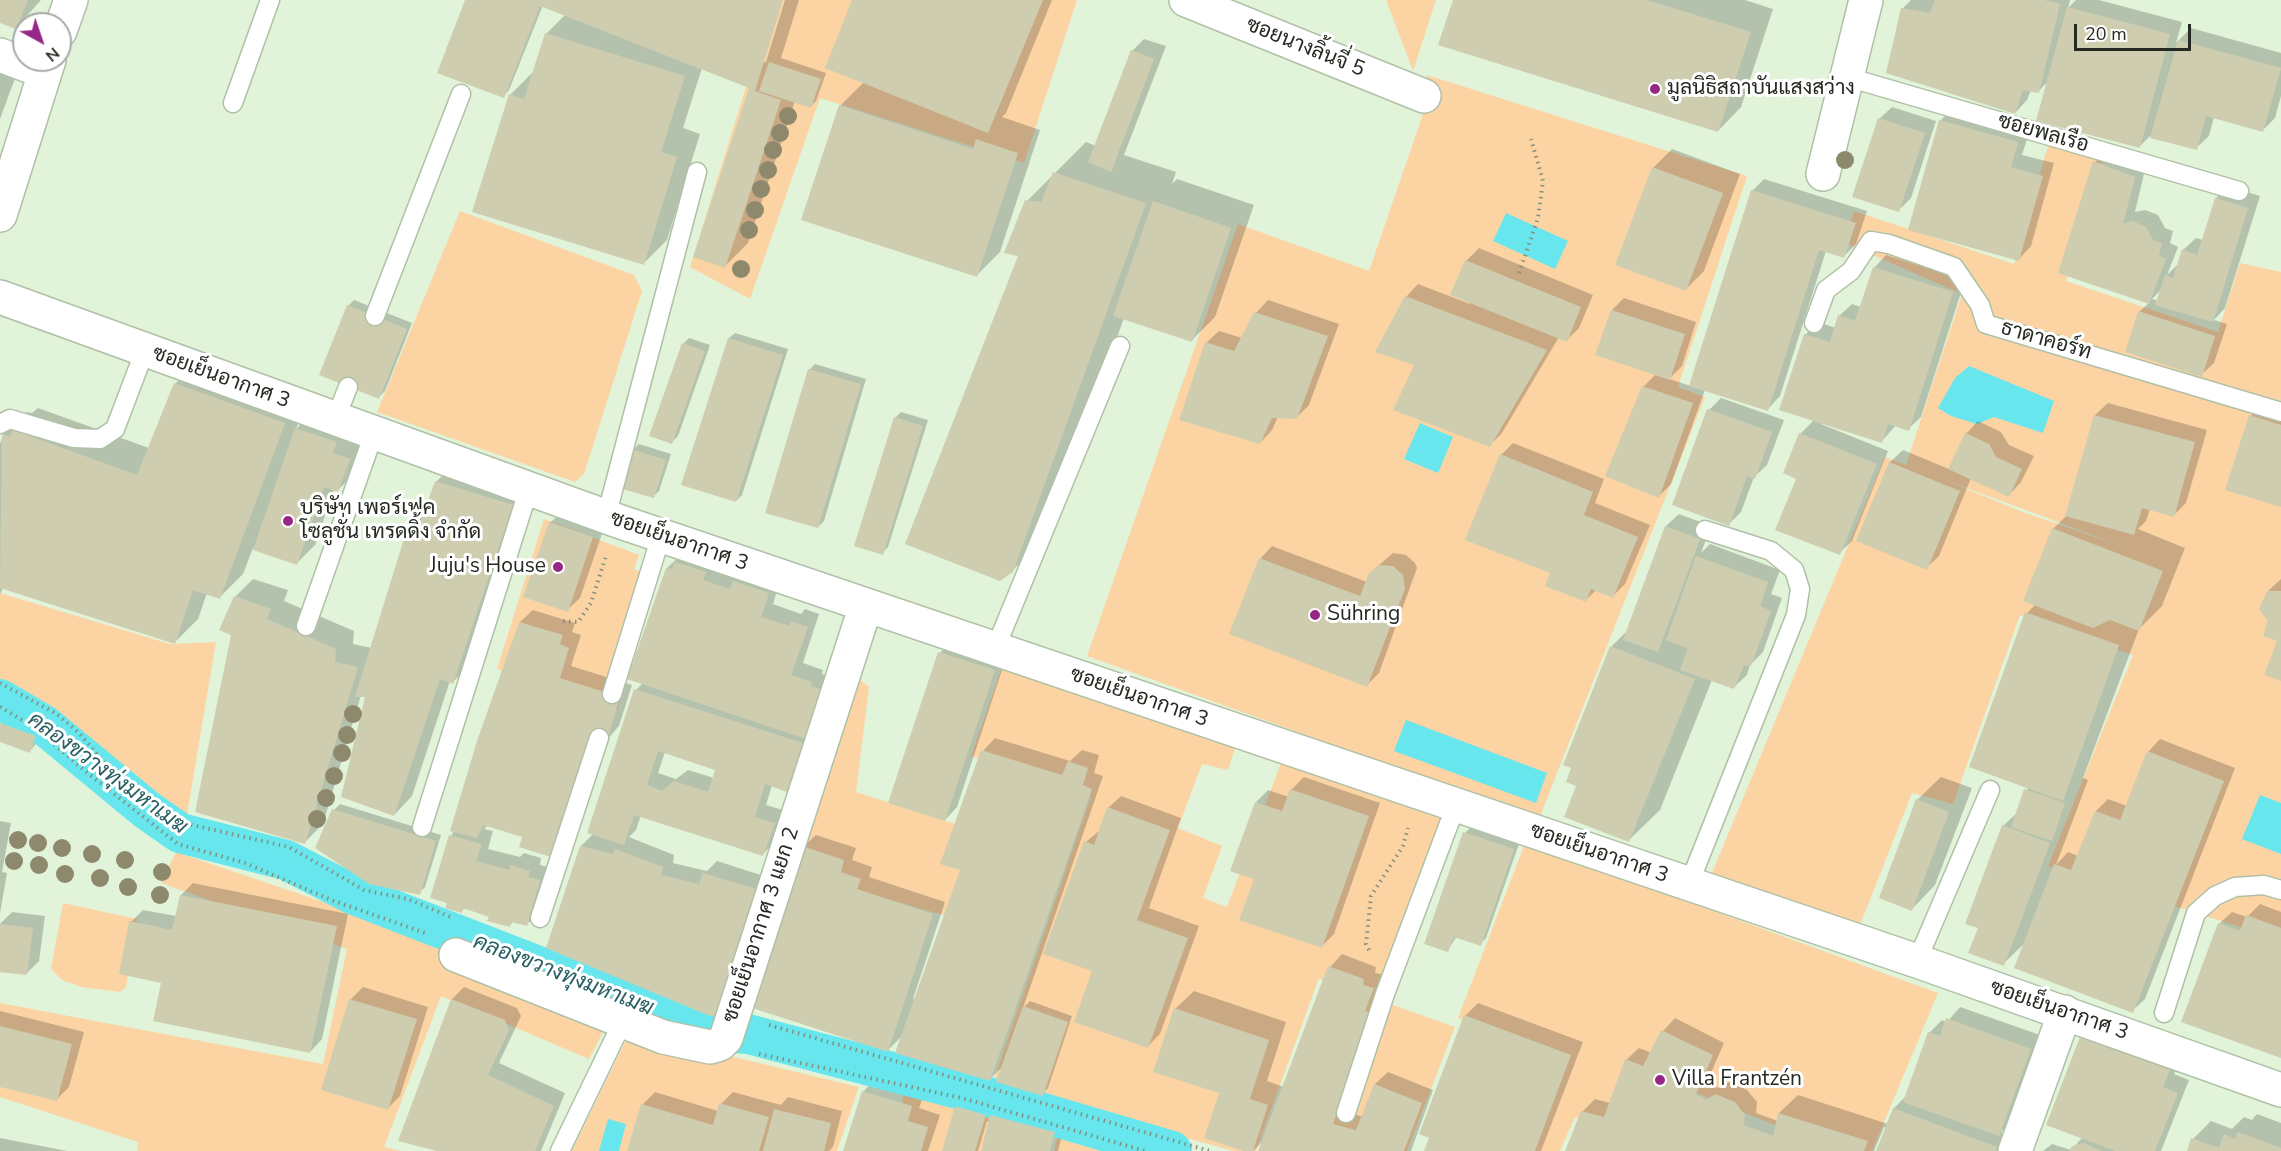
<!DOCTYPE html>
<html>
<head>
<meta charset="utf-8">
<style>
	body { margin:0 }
	#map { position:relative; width:2281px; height:1151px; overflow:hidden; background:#e1f3d9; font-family:"Nunito Sans",sans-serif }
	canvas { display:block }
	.north { position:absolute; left:12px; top:12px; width:60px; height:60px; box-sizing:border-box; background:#fff; border:2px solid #a7aaa6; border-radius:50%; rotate:140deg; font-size:16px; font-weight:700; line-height:24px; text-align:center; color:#242a21 }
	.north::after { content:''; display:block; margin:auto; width:21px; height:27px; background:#962787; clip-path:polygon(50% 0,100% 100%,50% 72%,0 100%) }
	.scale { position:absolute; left:2074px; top:24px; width:117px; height:27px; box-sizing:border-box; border:3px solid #242a21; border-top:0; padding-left:8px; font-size:18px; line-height:21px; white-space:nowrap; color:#242a21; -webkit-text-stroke:4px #fff; paint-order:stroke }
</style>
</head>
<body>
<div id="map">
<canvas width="2281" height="1151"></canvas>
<div class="north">N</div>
<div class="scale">20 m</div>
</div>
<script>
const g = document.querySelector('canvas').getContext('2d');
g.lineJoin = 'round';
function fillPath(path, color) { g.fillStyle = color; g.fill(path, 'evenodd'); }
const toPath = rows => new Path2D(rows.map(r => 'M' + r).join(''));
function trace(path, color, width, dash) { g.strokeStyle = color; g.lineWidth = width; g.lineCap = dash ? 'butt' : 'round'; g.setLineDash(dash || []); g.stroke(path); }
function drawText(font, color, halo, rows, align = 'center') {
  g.font = font + ' "Nunito Sans",Sarabun,sans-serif'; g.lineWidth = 6; g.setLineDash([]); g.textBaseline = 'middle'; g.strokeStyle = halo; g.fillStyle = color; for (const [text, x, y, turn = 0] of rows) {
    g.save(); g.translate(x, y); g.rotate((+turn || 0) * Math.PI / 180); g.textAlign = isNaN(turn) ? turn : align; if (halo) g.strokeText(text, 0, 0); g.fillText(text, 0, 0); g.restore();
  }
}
const green = toPath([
	[773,0,1077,0,1024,163,820,98,750,299,690,267],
	[1386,0,1436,0,1413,71],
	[1427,75,1747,176,1678,387,1705,397,1539,819,1087,656,1238,224,1369,271,1423,114],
	[2049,142,2103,160,2066,281,2218,332,2240,263,2281,272,2281,940,2048,866,2133,655,2020,615,1953,804,1912,793,1860,925,1709,880,1885,457,1906,465,1962,294,1845,243,1854,211,2014,264],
	[1940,478,2127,548,2023,512],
	[460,211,634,275,642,291,584,474,575,482,377,412],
	[544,519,639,555,634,569,658,580,617,710,497,669],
	[0,593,170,644,216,642,187,815,178,824,150,806,89,751,49,721,0,693],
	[1002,667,1236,745,1228,770,1202,764,1178,828,1222,846,1203,898,1227,907,1281,763,1445,820,1376,999,1455,1027,1407,1151,1346,1151,1302,1138,1350,1000,1319,978,1256,1151,1234,1151,992,1085,1091,796,971,756],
	[853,674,869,687,856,792,971,829,953,918,789,871],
	[1524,846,1670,895,1938,993,1872,1151,1838,1151,1630,1066,1604,1127,1575,1117,1560,1151,1525,1151,1562,1058,1458,1018],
	[176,852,459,948,607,1024,589,1059,441,996,384,1147,401,1151,137,1151,138,1142,0,1097,0,1003,323,1064,347,949,161,883],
	[63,903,137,919,126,987,120,992,81,987,62,980,51,969],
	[630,1032,859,1087,837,1151,572,1151],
	[904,1093,952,1101,997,1113,986,1151,893,1151],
	[1059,1131,1127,1151,1054,1151]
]);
const water = toPath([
	[1506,213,1568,241,1555,269,1493,241],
	[1969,366,2054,401,2043,433,1994,417,1977,424,1951,416,1938,408,1955,378],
	[1420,423,1453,437,1438,473,1404,459],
	[1406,720,1547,773,1536,803,1394,751],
	[2260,795,2281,803,2281,854,2242,839],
	[608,1119,626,1124,619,1151,599,1151]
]);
const shadow = toPath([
	[0,0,41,0,16,28,0,21],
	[467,0,782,0,763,62,766,62,785,0,799,0,781,58,826,73,816,101,810,107,795,101,748,243,725,266,751,87,702,68,683,128,700,134,667,240,644,263,510,95,533,72,546,34,566,14,543,5,509,90,504,96],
	[854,0,1052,0,1006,113,1002,117,1040,130,1000,252,977,275,840,106,864,82],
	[1454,0,1745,0,1773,9,1741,107,1718,131],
	[1911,0,2070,0,2068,8,2076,0,2099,0,2182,22,2176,43,2191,28,2281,53,2281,96,2275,118,2263,130,2214,117,2209,136,2196,148,2150,136,2140,146,2048,81,2038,92,2031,90,2027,100,2015,113,1902,9],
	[1144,39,1166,46,1124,155,1176,172,1172,184,1177,179,1254,205,1215,317,1191,341,1124,318,1043,540,1012,571,1020,254,1027,201,1086,142,1096,146,1132,51],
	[0,55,21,62,0,119],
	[1892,107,1936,121,1911,198,1898,211,1879,119],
	[1952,109,2030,130,2022,155,2054,163,2031,246,2019,259,1940,121],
	[1672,149,1740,174,1704,271,1686,289,1617,264,1654,167],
	[2107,150,2146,165,2135,212,2145,210,2158,215,2165,228,2173,231,2170,243,2178,247,2167,275,2179,263,2183,250,2196,238,2203,240,2216,198,2228,186,2260,196,2225,308,2214,320,2227,324,2214,363,2201,375,2139,312,2149,303,2095,162],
	[2162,289,2158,301,2152,299],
	[1764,179,1867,211,1856,244,1844,256,1826,251,1780,396,1768,409,1705,390,1671,484,1659,496,1643,387,1656,374,1612,310,1624,298,1696,322,1682,366,1669,379,1691,386,1752,191],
	[1479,248,1593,295,1579,328,1567,340,1559,337,1502,433,1489,446,1416,364,1406,297,1418,284,1470,304,1466,261],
	[1886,255,1965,280,1921,417,1908,429,1896,425,1882,441,1822,422,1821,424,1888,451,1852,541,1839,553,1798,478,1800,434,1814,420,1805,335,1818,322,1836,328,1839,316,1852,304,1861,307,1874,268],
	[354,300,412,323,385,391,379,397,348,306],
	[1268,300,1339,324,1309,405,1296,418,1278,417,1272,430,1260,443,1206,343,1219,331,1242,338,1256,313],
	[735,333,788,349,742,495,736,501,729,338],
	[689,338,710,345,678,436,672,442,683,344],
	[199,360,307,400,296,429,315,410,367,441,356,472,338,490,334,489,315,545,297,563,253,548,243,574,220,597,207,593,198,619,175,642,3,587,0,595,0,444,3,435,27,412,32,413,38,408,149,448,175,384],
	[815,364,866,379,824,521,818,527,809,370],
	[1721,398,1784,420,1767,465,1754,477,1741,512,1729,524,1709,410],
	[2108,403,2207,430,2186,503,2173,516,2150,509,2146,521,2138,529,2185,548,2162,606,2139,629,2083,778,2088,780,2056,865,2068,852,2078,856,2096,811,2108,799,2127,806,2148,752,2160,739,2235,768,2145,999,2132,1011,2025,943,2003,964,1980,927,1967,923,2004,825,2018,812,2028,787,2027,613,2036,604,2053,529,2067,515,2095,415],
	[2263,403,2281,409,2281,506,2251,416],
	[901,412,928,420,888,547,882,553,895,418],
	[1978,421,2001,432,2009,445,2034,456,2021,482,2009,495,1971,478,1939,556,1926,568,1858,540,1890,462,1903,450,1949,469,1966,434],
	[1513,443,1604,479,1595,503,1650,525,1625,584,1613,596,1596,590,1586,600,1501,455],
	[639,444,671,454,659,491,653,497,633,450],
	[454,464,530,487,471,664,453,682,450,681,412,796,394,815,367,695,361,695,323,824,304,843,233,634,235,597,253,579,288,590,284,601,354,631,353,644,372,648,408,530,425,513,436,482],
	[562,511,605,525,580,598,567,610,550,523],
	[1679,514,1711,526,1701,553,1710,544,1780,570,1771,594,1782,598,1763,652,1750,665,1747,675,1734,687,1712,680,1660,810,1629,840,1578,785,1611,647,1628,630,1666,526],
	[1272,546,1367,582,1370,573,1393,553,1406,555,1415,563,1417,568,1379,673,1367,685,1260,559],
	[680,556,780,581,773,604,801,614,805,609,819,614,803,663,823,670,822,674,835,678,817,732,772,785,766,805,786,811,775,842,763,854,641,815,636,830,629,837,674,855,673,863,707,871,717,861,767,877,728,1001,716,1014,581,846,594,833,636,690,643,683,667,568],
	[665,752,717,769,714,778,688,770,676,779,658,773],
	[2281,579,2281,680,2279,640,2268,591],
	[533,610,575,623,572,632,581,635,571,666,632,685,619,726,524,836,488,825,484,829,493,831,488,849,520,857,524,853,541,858,540,865,552,868,539,912,526,925,514,921,509,926,491,916,465,908,461,911,449,902,432,897,520,622],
	[952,640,1006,658,957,807,945,820,940,653],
	[7,717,41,730,35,745,30,751,0,740,0,726],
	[995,738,1070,761,1082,750,1099,755,1094,773,1103,776,1023,1008,1030,1001,1072,1016,1048,1088,1042,1094,1004,1065,990,1079,903,1035,888,1050,803,847,816,835,856,848,852,860,872,867,869,877,945,902,913,999,916,1000,962,869,983,751],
	[1304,777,1380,803,1334,934,1322,946,1256,802,1268,790,1289,797,1291,790],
	[1941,777,1972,788,1935,885,1912,909,1917,800],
	[1121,796,1181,818,1149,908,1199,926,1160,1034,1148,1046,1094,970,1086,842,1100,830,1108,808],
	[340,804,441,835,425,887,419,893,334,810],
	[0,821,11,823,2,872,7,873,0,913],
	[1471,827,1519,844,1486,938,1480,944,1457,936,1448,950,1465,833],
	[193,883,348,914,322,1039,310,1052,163,981,131,922,143,910,176,916,181,895],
	[2260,904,2281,912,2281,1057,2219,924,2232,912,2247,917],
	[12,912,45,916,39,961,26,974,0,970,0,924],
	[1342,954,1376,967,1375,973,1385,975,1345,1111,1363,1117,1375,1084,1388,1072,1433,1090,1411,1151,1259,1151,1263,1141,1253,1151,1247,1151,1221,1092,1175,1009,1194,991,1286,1022,1267,1081,1284,1087,1330,967],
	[363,987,428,1007,400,1096,388,1108,323,1089,351,999],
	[464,987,517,1008,521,1016,499,1063,565,1093,541,1151,443,1151,452,999],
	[1478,1003,1583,1042,1541,1151,1426,1151,1465,1016],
	[1960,1007,2043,1036,2011,1122,2001,1132,2009,1135,2002,1151,1878,1151,1886,1128,1884,1127,1874,1151,1566,1151,1582,1112,1595,1099,1610,1103,1626,1060,1639,1048,1652,1053,1663,1031,1675,1018,1724,1043,1707,1082,1719,1088,1729,1082,1747,1090,1757,1102,1756,1113,1778,1121,1779,1113,1798,1095,1888,1124,1894,1108,1907,1095,1929,1033,1942,1020,1947,1022],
	[0,1011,84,1032,69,1087,57,1099,0,1085],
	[2093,1025,2181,1058,2174,1074,2189,1080,2161,1151,2043,1151,2052,1144,2071,1150,2083,1137,2081,1037],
	[875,1079,924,1094,919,1108,940,1115,928,1151,845,1151,863,1092],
	[655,1092,718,1111,721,1104,733,1092,781,1105,788,1097,842,1111,833,1147,829,1151,629,1151,643,1104],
	[962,1101,991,1109,988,1120,1004,1104,1066,1120,1058,1151,982,1151,990,1121,987,1121,978,1151,947,1151,956,1107],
	[2257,1114,2281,1123,2281,1151,2188,1151,2193,1139,2211,1121,2232,1129,2244,1117,2252,1120],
	[0,1138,67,1151,0,1151],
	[1129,1138,1177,1151,1116,1151]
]);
const canal = toPath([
	[0,699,44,725,147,810,180,833,286,860,352,894,704,1030,748,1034,992,1098,1172,1151]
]);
const building = toPath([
	[0,0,28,0,16,29,0,23],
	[465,0,783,0,755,91,781,100,725,268,693,257,749,88,540,6,504,98,437,73],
	[852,0,1043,0,988,133,825,68],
	[1453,0,1647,0,1751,32,1718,132,1438,45],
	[1935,0,2044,0,2060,4,2039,93,2023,90,2015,114,1886,73,1901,8,1930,13],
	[2067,7,2170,34,2140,148,2036,121],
	[545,33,685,76,661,152,677,157,644,265,472,212,509,94,524,99],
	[2178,40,2281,68,2263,132,2206,116,2197,150,2150,138],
	[1131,50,1154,59,1111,172,1088,162],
	[769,62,821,79,811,108,759,91],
	[839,105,973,149,976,139,1018,153,977,277,801,220],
	[1878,118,1925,133,1899,212,1852,197],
	[1939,120,2018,142,2011,167,2043,176,2019,261,1908,230],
	[2093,161,2135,177,2123,224,2132,221,2146,227,2153,240,2162,243,2159,256,2166,259,2149,304,2058,273],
	[1652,167,1723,193,1686,291,1615,265],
	[1053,172,1146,203,1013,572,1000,581,905,544,1018,256,1004,253,1025,200,1041,202],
	[1751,190,1856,223,1844,258,1819,250,1768,411,1689,386],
	[2215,198,2248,208,2213,322,2155,305,2165,275,2173,278,2182,249,2197,255],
	[1153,201,1231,228,1192,342,1113,316],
	[1465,260,1581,307,1567,342,1450,295],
	[1873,267,1953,292,1909,431,1888,424,1882,443,1779,410,1804,334,1830,342,1838,315,1855,321],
	[1405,296,1547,350,1490,447,1393,410,1414,365,1375,352],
	[347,305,407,329,379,399,319,375],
	[1611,310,1685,334,1670,380,1595,355],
	[2138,311,2215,336,2202,377,2125,352],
	[1254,312,1328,336,1297,419,1272,418,1260,444,1179,420,1205,342,1234,351],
	[728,338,783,355,736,502,681,485],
	[682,343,705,351,672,444,649,436],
	[808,369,861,384,818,528,765,513],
	[174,383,285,423,220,599,193,590,175,644,0,588,2,434,10,437,13,430,137,475],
	[1642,386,1693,403,1659,498,1605,476],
	[1707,409,1772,432,1755,479,1747,476,1729,526,1672,505],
	[2094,415,2195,442,2174,517,2142,508,2134,535,2065,516],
	[2249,415,2281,425,2281,507,2225,490],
	[894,417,923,426,883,555,854,546],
	[295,428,337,442,333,453,350,459,338,492,324,487,297,565,253,550],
	[1799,433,1877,464,1840,555,1775,530,1796,479,1783,473],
	[1965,433,1989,444,1996,457,2022,469,2009,497,1948,469],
	[631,449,666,460,654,498,619,488],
	[1500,454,1593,492,1584,515,1638,537,1613,598,1591,589,1586,602,1545,586,1550,573,1465,540],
	[1889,462,1960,491,1927,570,1856,541],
	[435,481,513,505,453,684,440,679,394,816,341,797,365,697,355,697,407,529,417,532],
	[549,522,593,537,568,612,523,597],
	[1665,526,1700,539,1658,652,1623,640],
	[2052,528,2163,571,2139,631,2110,620,2093,628,2023,601],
	[1696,556,1768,582,1760,606,1771,611,1751,666,1744,665,1734,689,1680,670,1688,648,1666,640],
	[1259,558,1360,596,1369,573,1380,565,1393,566,1403,575,1405,589,1367,687,1229,634],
	[675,562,706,572,703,580,730,589,733,581,769,593,761,617,789,626,791,621,808,627,791,675,812,682,811,686,823,690,806,739,627,679,666,568,672,569],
	[2267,591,2281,591,2281,681,2264,675,2277,641,2263,636,2268,621,2259,609],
	[234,596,271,609,267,619,336,649,335,662,358,667,305,844,195,812,231,635,219,630],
	[2025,612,2119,645,2063,801,1969,767],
	[519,622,563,635,560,644,569,648,560,678,620,697,607,740,551,857,519,847,522,837,483,825,477,838,450,831,477,741],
	[1610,646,1695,679,1629,842,1564,817,1576,786,1566,782,1571,768,1563,765],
	[938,652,995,670,945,821,888,803],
	[634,689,806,744,790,793,765,784,755,817,775,823,763,856,634,815,624,845,587,833],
	[658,751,715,770,708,792,674,781,662,791,647,785],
	[0,723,36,736,30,753,0,742],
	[981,750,1062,775,1068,761,1088,768,1083,785,1092,789,990,1081,895,1053,960,870,940,864],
	[2147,751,2224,781,2133,1013,2014,968,2054,864,2071,870,2095,811,2120,820],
	[1290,789,1369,816,1322,948,1239,920,1254,879,1230,871,1255,802,1282,811],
	[2024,789,2065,803,2052,841,2011,827],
	[1916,799,1949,812,1912,911,1879,898],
	[1107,807,1170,830,1137,920,1188,938,1148,1048,1074,1022,1092,971,1043,954,1084,841,1094,845],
	[332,809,436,841,420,895,369,884,315,848],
	[2002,825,2050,843,2004,966,1968,953,1978,928,1965,924],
	[1463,832,1514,849,1481,946,1454,937,1448,952,1424,944],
	[449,835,482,844,476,861,509,870,510,865,530,871,528,877,540,880,527,926,511,922,510,927,487,921,489,917,463,908,462,913,445,908,447,903,430,898],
	[580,846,613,854,615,849,663,867,661,875,699,884,703,873,756,889,716,1015,710,1016,546,948],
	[802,846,844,860,841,872,861,879,857,889,933,914,888,1052,749,1007],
	[180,895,337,926,310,1053,153,1021,161,983,119,974,129,921,172,930],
	[2246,915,2281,928,2281,1058,2181,1022,2218,923,2240,931],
	[0,924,33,928,27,975,0,972],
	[1328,966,1364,979,1363,985,1374,988,1365,1011,1372,1013,1333,1124,1356,1130,1374,1084,1422,1103,1404,1151,1258,1151],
	[349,999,417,1019,388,1110,321,1090],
	[451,999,505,1020,509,1030,488,1075,554,1106,535,1151,437,1151,398,1141],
	[1023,1006,1068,1022,1043,1096,996,1082],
	[1174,1008,1269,1040,1250,1099,1268,1105,1253,1151,1243,1151,1204,1138,1219,1093,1153,1072],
	[1464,1015,1571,1055,1535,1151,1424,1151,1429,1138,1419,1134],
	[1946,1018,2031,1049,1999,1136,1903,1102,1928,1032,1940,1036],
	[0,1026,72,1044,57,1101,0,1087],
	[1661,1030,1713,1055,1696,1094,1706,1100,1715,1094,1735,1102,1745,1115,1744,1125,1773,1136,1778,1113,1868,1141,1864,1151,1565,1151,1581,1111,1604,1117,1625,1059,1643,1066],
	[2080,1037,2170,1070,2163,1087,2178,1093,2155,1151,2115,1151,2046,1125],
	[862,1091,912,1106,908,1121,928,1127,921,1151,843,1151],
	[719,1103,769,1117,759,1151,627,1151,641,1104,713,1125],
	[955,1106,986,1115,975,1151,942,1151],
	[1893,1108,1997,1147,1996,1151,1876,1151],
	[774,1109,831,1123,824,1151,763,1151],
	[990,1115,1055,1132,1050,1151,981,1151],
	[2238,1132,2281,1148,2281,1151,2187,1151,2191,1138,2219,1148,2224,1134,2235,1139],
	[2084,1143,2101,1151,2069,1151,2072,1146]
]);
const path = toPath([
	[1519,273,1538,218,1543,181,1531,139],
	[563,621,578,622,591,603,606,556],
	[0,683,57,714,80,734,109,768,155,805,192,825,289,847,364,890,408,899,453,918],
	[0,707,34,727,85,771,178,844,245,863,334,901,428,934],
	[1369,950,1366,944,1371,896,1403,846,1408,828],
	[769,1025,1210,1151],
	[759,1054,962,1098,1145,1151]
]);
const service = toPath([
	[1847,77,2239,191],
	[233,103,270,0],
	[375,316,461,94],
	[1814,323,1826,290,1851,271,1871,241,1889,244,1954,267,1980,305,1986,324,2281,412],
	[335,420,348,387],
	[0,424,10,419,74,438,100,439,115,429,145,350],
	[606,517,697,172],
	[306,626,374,433],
	[995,649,1120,346],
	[612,694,661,536],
	[422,827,529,488],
	[1689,884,1796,615,1800,589,1794,570,1771,551,1705,530],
	[540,918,599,738],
	[1917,961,1990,790],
	[2164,1013,2196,913,2215,896,2235,887,2264,885,2281,890],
	[1346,1113,1385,994,1456,805],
	[560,1151,623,1021]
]);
const minor = toPath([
	[1186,0,1424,96],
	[0,55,45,72],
	[1823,174,1866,0],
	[0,297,618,521,1917,961,2281,1090],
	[456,955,663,1037,710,1047,720,1044,726,1038,866,605],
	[2015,1151,2065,1012]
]);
const tertiary = toPath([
	[60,31,71,0],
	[0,215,49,60]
]);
const trees = [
	[788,116],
	[780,133],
	[773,150],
	[1845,160],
	[768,170],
	[761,189],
	[755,210],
	[749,230],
	[741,269],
	[353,714],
	[347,735],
	[342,753],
	[334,776],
	[326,798],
	[317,819],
	[18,840],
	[38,843],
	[62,848],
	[92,854],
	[125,860],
	[14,861],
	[39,865],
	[162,872],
	[65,874],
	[100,878],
	[128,887],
	[160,895]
];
const markers = [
	[1655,89,6,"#962787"],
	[288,521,6,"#962787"],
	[558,567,6,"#962787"],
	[1315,615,6,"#962787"],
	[1660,1080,6,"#962787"]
];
const streetNames = [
	["ซอยนางลิ้นจี่ 5",1305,48,22],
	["ซอยพลเรือ",2043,134,16],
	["ธาดาคอร์ท",2046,341,16],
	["ซอยเย็นอากาศ 3",221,378,20],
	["ซอยเย็นอากาศ 3",679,542,19],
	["ซอยเย็นอากาศ 3",1139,698,19],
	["ซอยเย็นอากาศ 3",1599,854,19],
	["ซอยเย็นอากาศ 3 แยก 2",762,925,-72],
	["ซอยเย็นอากาศ 3",2059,1011,19]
];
const poiNames = [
	["มูลนิธิสถาบันแสงสว่าง",1667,89],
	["บริษัท เพอร์เฟค",300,509],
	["โซลูชั่น เทรดดิ้ง จำกัด",300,533],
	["Juju's House",546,567,"right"],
	["Sühring",1327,615],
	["Villa Frantzén",1672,1080]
];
const waterNames = [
	["คลองขวางทุ่งมหาเมฆ",107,774,36],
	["คลองขวางทุ่งมหาเมฆ",563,976,21]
];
fillPath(green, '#fcd4a4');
fillPath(water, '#67e6ee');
fillPath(shadow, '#0003');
trace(canal, '#67e6ee', 40);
fillPath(building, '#cfcdaf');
trace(service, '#afc0a7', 21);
trace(minor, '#afc0a7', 36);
trace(tertiary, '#afc0a7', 36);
trace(path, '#84907e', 4, [1.5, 4.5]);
trace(service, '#fff', 18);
trace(minor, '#fff', 33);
trace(tertiary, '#fff', 33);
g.fillStyle = '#8e896d';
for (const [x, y] of trees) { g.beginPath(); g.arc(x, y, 9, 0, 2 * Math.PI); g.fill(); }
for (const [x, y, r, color] of markers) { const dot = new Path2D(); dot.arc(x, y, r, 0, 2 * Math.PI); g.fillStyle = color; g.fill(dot); trace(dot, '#fff', 2); }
drawText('21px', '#242a21', '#fff', streetNames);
drawText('21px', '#242a21', '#fff', poiNames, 'left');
drawText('italic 22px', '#2a6063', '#fff', waterNames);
</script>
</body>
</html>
